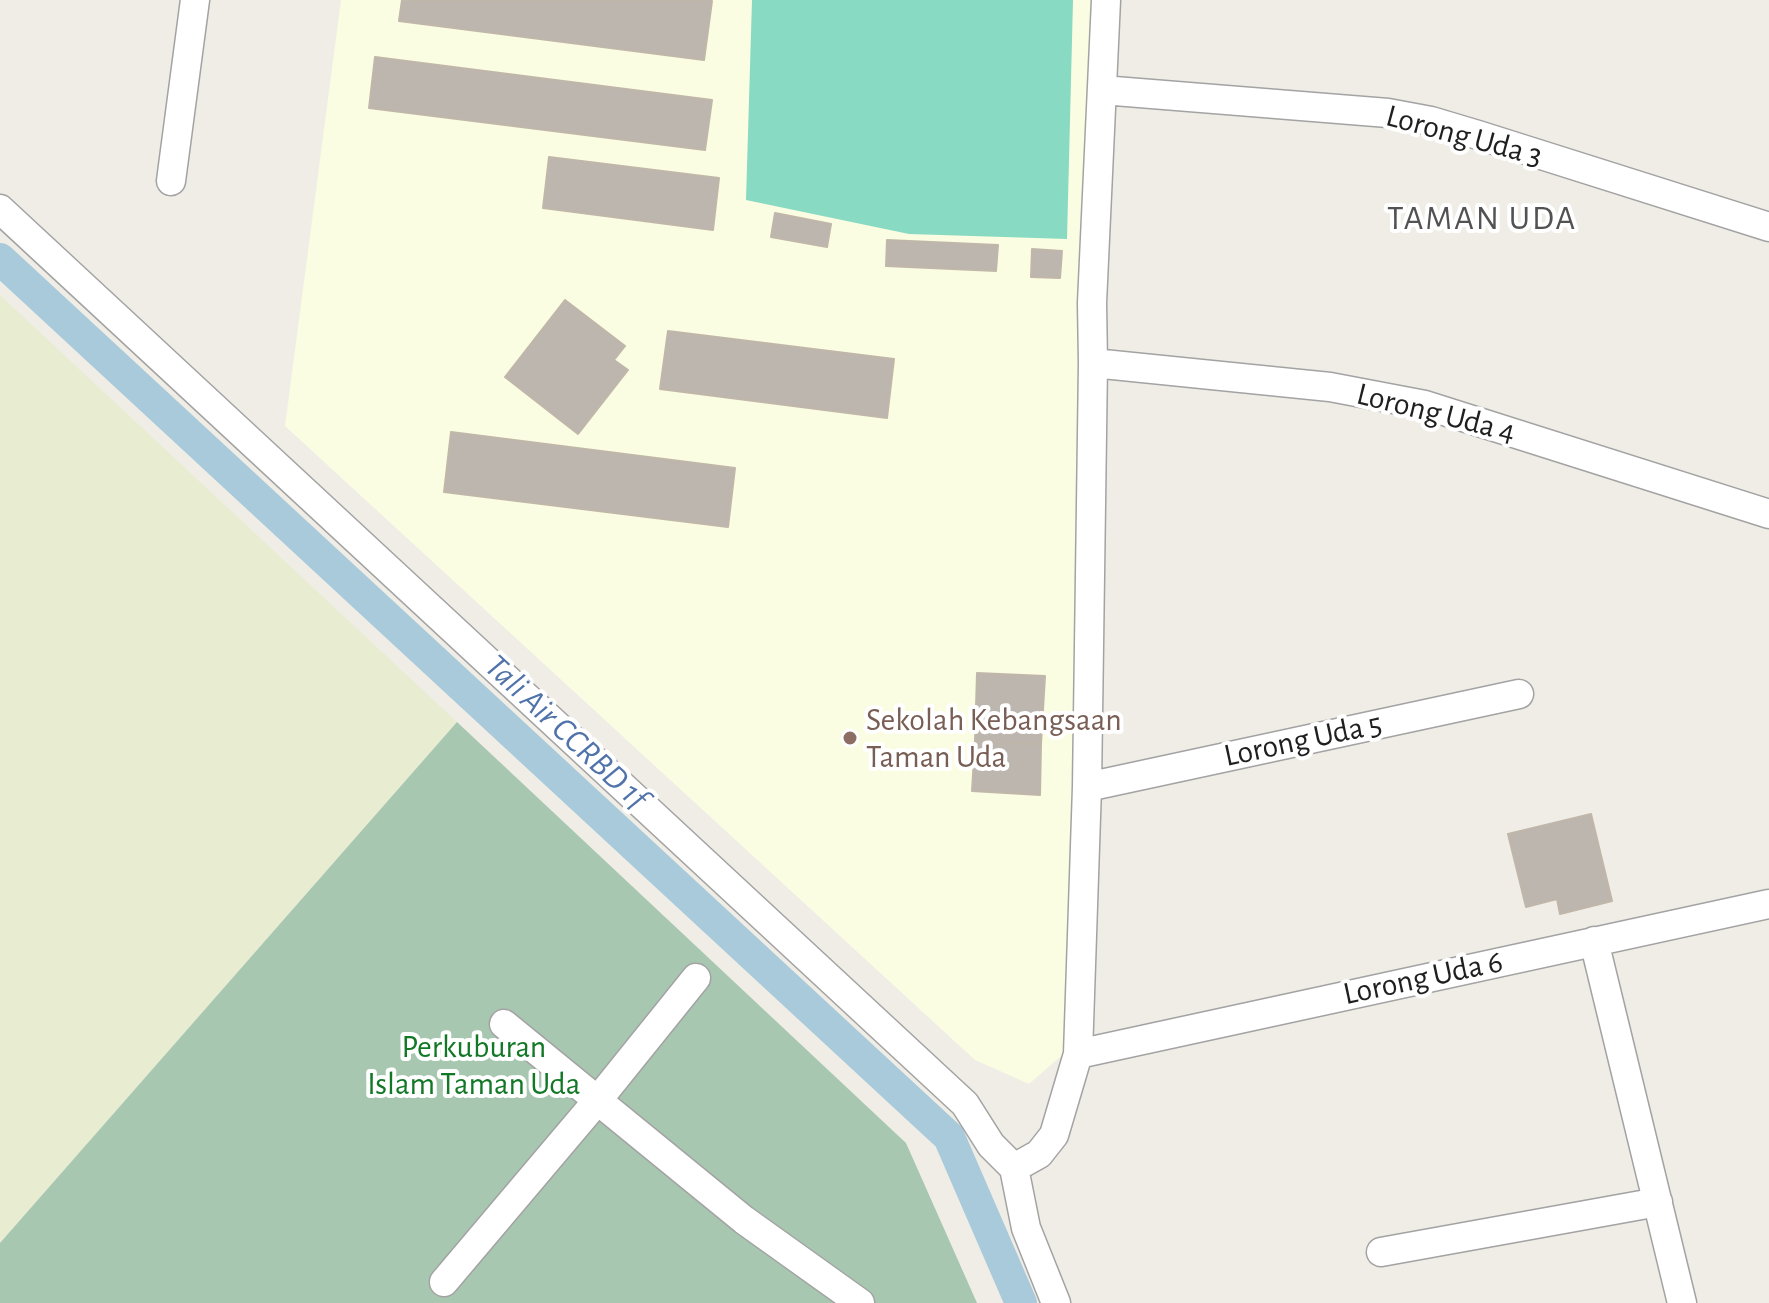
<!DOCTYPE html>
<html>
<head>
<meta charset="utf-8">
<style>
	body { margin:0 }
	canvas { display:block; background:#efede6 }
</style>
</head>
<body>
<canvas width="1769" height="1303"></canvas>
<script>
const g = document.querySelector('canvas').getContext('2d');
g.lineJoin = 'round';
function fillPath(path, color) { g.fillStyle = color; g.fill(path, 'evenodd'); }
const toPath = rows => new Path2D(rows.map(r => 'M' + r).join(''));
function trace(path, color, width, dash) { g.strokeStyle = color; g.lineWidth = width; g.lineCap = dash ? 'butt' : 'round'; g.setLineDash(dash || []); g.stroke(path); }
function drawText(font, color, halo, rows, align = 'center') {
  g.font = font + ' "Alegreya Sans",sans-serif'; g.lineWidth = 8; g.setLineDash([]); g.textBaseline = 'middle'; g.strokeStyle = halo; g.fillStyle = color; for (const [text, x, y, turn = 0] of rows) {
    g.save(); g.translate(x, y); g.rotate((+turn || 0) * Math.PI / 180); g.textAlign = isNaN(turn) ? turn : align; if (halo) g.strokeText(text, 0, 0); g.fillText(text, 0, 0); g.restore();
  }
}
const education = toPath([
	[341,0,1095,0,1068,1050,1029,1084,975,1060,285,426]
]);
const farmland = toPath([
	[0,295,457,722,0,1243]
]);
const cemetery = toPath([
	[457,722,906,1143,977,1303,0,1303,0,1243]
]);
const pitch = toPath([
	[752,0,1073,0,1067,239,909,234,746,200]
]);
const canal = toPath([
	[0,259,949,1137,1021,1303]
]);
const building = toPath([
	[402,0,705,0,712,1,704,60,399,21,402,0],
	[375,57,712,100,705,150,369,108,375,57],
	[549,157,719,178,713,230,543,208,549,157],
	[775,213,831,224,827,247,771,237,775,213],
	[887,240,998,245,996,271,886,266,887,240],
	[1032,249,1062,251,1060,278,1031,277,1032,249],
	[565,300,625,346,614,360,628,370,578,434,505,377,565,300],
	[668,331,894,359,887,418,660,389,668,331],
	[451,432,735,468,728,527,444,492,451,432],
	[977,673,1045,676,1041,744,975,741,977,673],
	[975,741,1041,744,1040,795,972,791,975,741],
	[1591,814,1612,901,1560,914,1557,899,1526,907,1508,834,1591,814]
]);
const minor = toPath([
	[1102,90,1388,113,1431,121,1478,135,1769,227],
	[171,181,195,0],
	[0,209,965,1104,991,1145,1014,1168,1026,1228,1056,1303],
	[1093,363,1330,387,1425,405,1769,514],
	[1087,787,1519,694],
	[1594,941,1682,1303],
	[504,1024,744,1220,860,1303],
	[1078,1054,1769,904],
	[1014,1168,1039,1154,1054,1135,1078,1054,1087,787,1093,363,1092,303,1106,0],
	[1381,1252,1658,1202],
	[444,1282,597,1101,696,978]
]);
const markers = [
	[850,738,8,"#8d6e63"]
];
const streetNames = [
	["Lorong Uda 3",1464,136,15],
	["Lorong Uda 4",1436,413,14],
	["Lorong Uda 5",1303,740,-12],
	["Lorong Uda 6",1423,978,-12]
];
const educationNames = [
	["Sekolah Kebangsaan",866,720],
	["Taman Uda",866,757]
];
const parkNames = [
	["Perkuburan",474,1047],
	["Islam Taman Uda",474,1084]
];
const neighbourhoodNames = [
	["TAMAN UDA",1482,219]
];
const waterNames = [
	["Tali Air CCRBD 1f",566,732,43]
];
fillPath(education, '#fafde1');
fillPath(farmland, '#e8edd2');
fillPath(cemetery, '#a8c7b0');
fillPath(pitch, '#88dac3');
trace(canal, '#a9cada', 32);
fillPath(building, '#bcb6af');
trace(building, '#c0b6a9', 2);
trace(minor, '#a3a3a3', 31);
trace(minor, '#fff', 28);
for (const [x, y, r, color] of markers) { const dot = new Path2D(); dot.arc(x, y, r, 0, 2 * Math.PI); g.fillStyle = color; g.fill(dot); trace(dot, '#fff', 3); }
drawText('32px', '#1f1f1f', '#fff', streetNames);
drawText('32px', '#785e54', '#fff', educationNames, 'left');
drawText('32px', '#127826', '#fff', parkNames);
g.letterSpacing = '2px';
drawText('34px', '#525252', '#fff', neighbourhoodNames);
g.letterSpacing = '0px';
drawText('italic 34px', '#5073aa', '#fff', waterNames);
</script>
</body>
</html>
